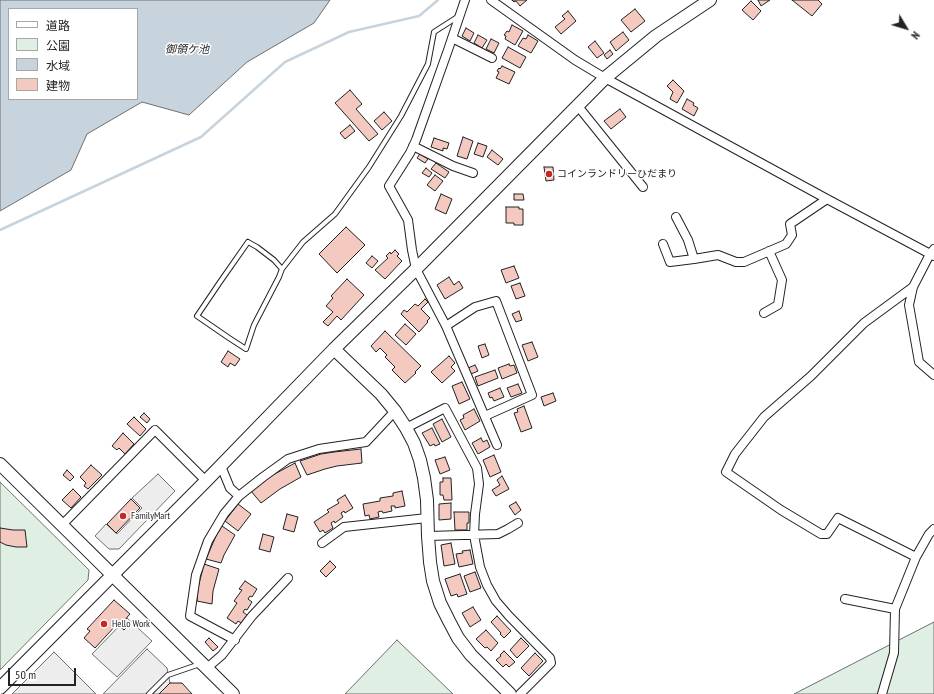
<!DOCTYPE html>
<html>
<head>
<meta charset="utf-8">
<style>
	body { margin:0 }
	#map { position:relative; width:934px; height:694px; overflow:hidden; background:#fff; font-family:"PT Sans Narrow","Noto Sans JP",sans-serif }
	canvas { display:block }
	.legend { position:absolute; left:8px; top:8px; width:130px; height:92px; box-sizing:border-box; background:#fff; border:1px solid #a7a7a7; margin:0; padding:5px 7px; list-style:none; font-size:12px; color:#222 }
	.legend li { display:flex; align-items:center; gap:8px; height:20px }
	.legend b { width:20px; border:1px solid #a7a7a7 }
	.north { position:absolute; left:886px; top:8px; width:40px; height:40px; -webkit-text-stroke:3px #fff; paint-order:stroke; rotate:128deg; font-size:11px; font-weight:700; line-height:16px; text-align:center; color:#222 }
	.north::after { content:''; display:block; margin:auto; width:14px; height:18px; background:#222; clip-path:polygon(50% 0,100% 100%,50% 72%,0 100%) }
	.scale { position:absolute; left:8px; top:668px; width:68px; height:18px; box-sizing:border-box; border:2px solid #222; border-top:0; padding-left:5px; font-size:12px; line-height:14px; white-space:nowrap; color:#222; -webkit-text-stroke:3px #fff; paint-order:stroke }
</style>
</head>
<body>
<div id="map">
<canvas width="934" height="694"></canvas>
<ul class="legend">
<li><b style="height:5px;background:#fff"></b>道路</li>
<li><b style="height:11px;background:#e0efe3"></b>公園</li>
<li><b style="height:11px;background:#c7d3dd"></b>水域</li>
<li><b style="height:11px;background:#f3c9c0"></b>建物</li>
</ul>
<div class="north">N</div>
<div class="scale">50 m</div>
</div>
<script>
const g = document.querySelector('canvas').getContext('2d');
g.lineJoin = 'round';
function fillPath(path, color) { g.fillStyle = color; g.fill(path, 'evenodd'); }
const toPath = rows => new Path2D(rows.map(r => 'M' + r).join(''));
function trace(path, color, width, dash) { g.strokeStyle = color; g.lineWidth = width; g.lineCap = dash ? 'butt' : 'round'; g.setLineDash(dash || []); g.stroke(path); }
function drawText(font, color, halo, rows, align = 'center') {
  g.font = font + ' "PT Sans Narrow","Noto Sans JP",sans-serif'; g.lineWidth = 3; g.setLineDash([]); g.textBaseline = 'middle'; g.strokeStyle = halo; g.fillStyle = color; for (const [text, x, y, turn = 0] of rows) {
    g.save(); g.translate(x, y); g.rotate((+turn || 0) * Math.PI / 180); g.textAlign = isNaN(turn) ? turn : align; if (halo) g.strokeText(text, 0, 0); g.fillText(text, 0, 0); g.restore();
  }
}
const green = toPath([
	[0,482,89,570,88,580,0,670,0,482],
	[934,622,934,694,794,694,934,622],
	[397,640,453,694,345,694,397,640]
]);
const parking = toPath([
	[158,474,175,491,119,549,109,549,95,536,106,524,117,534,142,508,132,498,158,474],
	[127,618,152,641,117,677,92,654,127,618],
	[147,649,167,668,170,683,159,694,103,694,147,649],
	[54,652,96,694,12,694,54,652]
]);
const water = toPath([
	[0,0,330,0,314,23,247,62,189,115,142,102,87,134,71,170,0,211,0,0],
	[9,9,137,9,137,99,9,99,9,9]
]);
const stream = toPath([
	[0,230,201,137,285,62,349,32,419,16,438,0]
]);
const building = toPath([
	[512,0,527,0,520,6,516,1,514,2,512,0],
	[758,0,770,0,761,6,758,0],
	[792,0,818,0,822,4,812,16,792,0],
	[751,1,761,11,753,20,742,10,751,1],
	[635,9,645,21,631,32,621,20,635,9],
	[568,11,576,21,561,34,555,27,565,19,562,16,568,11],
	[512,25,523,31,515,45,505,39,506,36,504,35,507,31,509,32,512,25],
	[466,28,474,33,470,41,462,36,466,28],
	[623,32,629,40,616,51,610,42,623,32],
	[478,35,487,40,482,48,474,43,478,35],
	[528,35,538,41,531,53,518,46,523,38,526,39,528,35],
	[491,39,499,43,494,53,486,49,491,39],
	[595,41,604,53,597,58,588,47,595,41],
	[508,47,526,57,520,68,502,58,508,47],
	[610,50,613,54,607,59,604,55,610,50],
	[502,66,515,72,509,84,496,78,499,72,497,71,499,68,500,69,502,66],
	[673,80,684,91,677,103,670,99,673,92,667,86,673,80],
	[350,90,362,104,356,109,378,134,369,141,335,103,350,90],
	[687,99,694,103,693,105,698,108,694,116,682,109,687,99],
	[620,109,626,117,611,129,604,121,620,109],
	[384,112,392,121,382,130,374,121,384,112],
	[350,125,355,131,345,139,340,133,350,125],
	[463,137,473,141,467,159,457,156,463,137],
	[434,138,449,143,447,149,443,148,443,151,431,147,434,138],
	[478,143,487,146,483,157,474,154,478,143],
	[492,150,503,159,498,165,487,157,492,150],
	[420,154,428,159,425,163,417,158,420,154],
	[436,163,449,172,445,178,431,169,436,163],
	[544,167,553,167,554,180,546,181,544,167],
	[426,168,432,173,429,177,422,173,426,168],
	[435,175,443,181,435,191,427,185,435,175],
	[441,194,452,199,446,214,435,209,441,194],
	[514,194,523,194,524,200,514,200,514,194],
	[506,207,519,207,519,209,523,209,523,225,514,225,514,223,506,223,506,207],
	[346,227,365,245,337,273,319,254,346,227],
	[395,250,399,254,397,256,402,261,385,279,375,270,388,258,386,256,390,252,391,254,395,250],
	[372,256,378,261,372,268,366,263,372,256],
	[514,266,519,278,506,283,501,270,514,266],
	[449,277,454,285,459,281,463,288,445,299,437,285,449,277],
	[347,279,364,295,341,320,337,316,328,326,323,322,333,312,326,306,333,298,331,296,347,279],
	[520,283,525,296,516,299,511,286,520,283],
	[425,299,428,302,421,309,430,318,427,321,428,322,419,332,401,314,404,310,407,312,415,304,418,306,425,299],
	[519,311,522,320,516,322,512,314,519,311],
	[405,324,416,334,406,345,395,335,405,324],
	[385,331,421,366,415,372,416,373,405,383,392,370,395,367,385,357,387,355,380,348,376,352,371,346,385,331],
	[532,342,538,357,528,361,522,345,532,342],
	[485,344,489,355,482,358,478,346,485,344],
	[228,351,240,359,235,366,230,363,228,367,221,362,228,351],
	[449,356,455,363,451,367,455,371,442,383,431,372,449,356],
	[509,364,510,366,514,365,517,373,502,379,498,368,509,364],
	[475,365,478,371,471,374,468,368,475,365],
	[495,370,498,378,478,386,475,377,495,370],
	[462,382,470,399,459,404,452,386,462,382],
	[518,384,522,393,511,397,507,388,518,384],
	[500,388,504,397,494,401,492,397,490,398,488,393,500,388],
	[553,393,556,401,544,406,541,397,553,393],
	[524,406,532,428,521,432,514,413,518,412,517,409,524,406],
	[474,409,480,421,465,430,460,420,464,418,463,415,474,409],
	[144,413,150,419,147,423,140,417,144,413],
	[134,417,146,429,140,436,127,424,134,417],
	[442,419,451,437,442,442,433,424,442,419],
	[432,428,440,444,435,446,434,444,430,446,422,433,432,428],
	[123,433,134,444,125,454,119,448,117,450,112,446,123,433],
	[481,438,483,442,487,440,490,447,478,454,472,443,481,438],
	[361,449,362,463,337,466,325,469,307,475,300,461,321,454,334,452,361,449],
	[494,455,501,472,490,477,483,460,494,455],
	[445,457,450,470,440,474,435,460,445,457],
	[295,463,301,477,280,489,261,503,251,491,271,476,295,463],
	[91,465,102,475,88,489,84,486,86,483,80,477,91,465],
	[67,470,74,477,70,481,63,475,67,470],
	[502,476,509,489,496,496,492,490,500,485,497,480,502,476],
	[443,478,451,478,452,500,444,500,443,495,440,495,440,482,443,482,443,478],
	[73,489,81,497,71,508,62,500,73,489],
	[402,491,405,506,395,508,395,506,391,506,392,511,383,513,382,511,378,512,379,517,370,519,369,515,365,516,363,504,380,501,380,498,393,496,393,493,402,491],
	[345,495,353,508,345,513,344,511,341,513,343,517,335,523,334,521,331,523,333,528,325,533,323,530,320,532,314,522,329,512,327,510,339,503,337,500,345,495],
	[131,499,140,508,116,533,107,524,131,499],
	[516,502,521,510,515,515,509,506,516,502],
	[451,503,451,519,439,520,439,504,451,503],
	[238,504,251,514,238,531,225,521,238,504],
	[454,512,469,512,469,523,467,523,467,530,455,530,454,512],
	[287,514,298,517,294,532,283,529,287,514],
	[222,526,235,535,224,555,221,563,206,559,216,536,222,526],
	[0,528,13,530,25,530,27,547,16,547,6,545,0,542,0,528],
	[263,534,274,537,270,552,259,549,263,534],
	[451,543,455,564,444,566,441,545,451,543],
	[470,550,473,564,459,567,456,554,463,553,462,551,470,550],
	[330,561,336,567,326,577,320,571,330,561],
	[204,564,219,569,213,591,212,604,197,601,198,588,204,564],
	[475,572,481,588,470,592,464,576,475,572],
	[460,574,467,594,458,597,457,594,451,596,445,579,460,574],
	[245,581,257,589,252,597,250,596,248,599,252,602,247,610,245,609,243,612,247,615,241,623,238,621,236,624,227,618,237,603,234,601,242,590,239,589,245,581],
	[114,600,130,614,122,623,127,627,124,630,117,624,95,648,84,638,90,631,87,629,114,600],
	[473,607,481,620,470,627,462,613,473,607],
	[497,616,511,631,504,638,500,634,501,633,491,622,497,616],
	[486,630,498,643,491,651,487,647,485,648,476,639,486,630],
	[209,638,218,647,213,651,205,642,209,638],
	[521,638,529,646,517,658,510,650,521,638],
	[504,651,515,662,509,667,506,664,503,667,496,660,501,656,500,655,504,651],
	[535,653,543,661,529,676,521,668,535,653],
	[170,683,182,683,192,694,159,694,170,683]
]);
const lane = toPath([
	[248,242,257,247,274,260,282,269,279,277,254,325,246,349,229,338,197,316,220,282,248,242],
	[282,269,303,242,335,214,369,167,401,116,428,64,434,32,459,16],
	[149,694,168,675,200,664]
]);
const street = toPath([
	[465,0,448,50,416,140,410,153,389,186,408,220,412,250,416,269,446,326,497,445],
	[491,0,575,60,605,78,827,199,934,256],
	[452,38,492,58],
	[577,105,643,187],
	[413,146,453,166,473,173],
	[676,217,688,240,694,259],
	[663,244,670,262,694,259,718,255,736,262,744,262,786,244,792,235,790,224,827,199],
	[934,249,930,254,913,287,909,305,919,362,934,375],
	[913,287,864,323,811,376,764,417,735,454,726,472,781,510,821,534,827,534,838,518,916,557],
	[764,313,778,305,782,280,769,251],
	[446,326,475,307,496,301,532,395,485,416],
	[406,428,445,408,477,468,479,484,475,514,474,535,480,567,487,585,496,601,509,616,550,658,551,663,520,694],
	[221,466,230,488,239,496],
	[62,525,155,430,206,481],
	[428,536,498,534,508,529,518,523],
	[322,543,344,527,427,518],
	[845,599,895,609],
	[235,640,190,616,196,575,208,541,224,514,239,496,263,477,288,459,319,449,366,442,395,411],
	[207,668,222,655,252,616,288,578],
	[882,694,894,653,895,609,916,557,929,534,934,529]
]);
const secondary = toPath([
	[334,349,381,394,395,411,406,428,414,443,420,460,424,478,427,500,428,536,430,562,433,581,440,603,449,621,458,638,471,655,510,694],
	[0,464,233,694],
	[0,688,206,481,334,349,416,269,605,78,656,36,710,0]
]);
const markers = [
	[549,174,4,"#c62828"],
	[123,516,4,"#c62828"],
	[104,624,4,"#c62828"]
];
const poiNames = [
	["コインランドリーひだまり",557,174],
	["FamilyMart",131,516],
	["Hello Work",112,624]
];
const waterNames = [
	["御領ケ池",187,50]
];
fillPath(green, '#e0efe3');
trace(green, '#6f6f6f', 1);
fillPath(parking, '#ededed');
trace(parking, '#6f6f6f', 1);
fillPath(water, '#c7d3dd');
trace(water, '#6f6f6f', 1);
trace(stream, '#c7d3dd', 2.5);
fillPath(building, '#f3c9c0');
trace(building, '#222', 1);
trace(lane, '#222', 6);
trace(street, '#222', 10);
trace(secondary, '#222', 14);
trace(lane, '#fff', 4);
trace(street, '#fff', 8);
trace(secondary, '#fff', 12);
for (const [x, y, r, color] of markers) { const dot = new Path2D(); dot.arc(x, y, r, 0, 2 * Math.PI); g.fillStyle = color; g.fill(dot); trace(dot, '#fff', 1.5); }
drawText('10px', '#222', '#fff', poiNames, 'left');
drawText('italic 11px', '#222', '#fff', waterNames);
</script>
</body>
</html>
